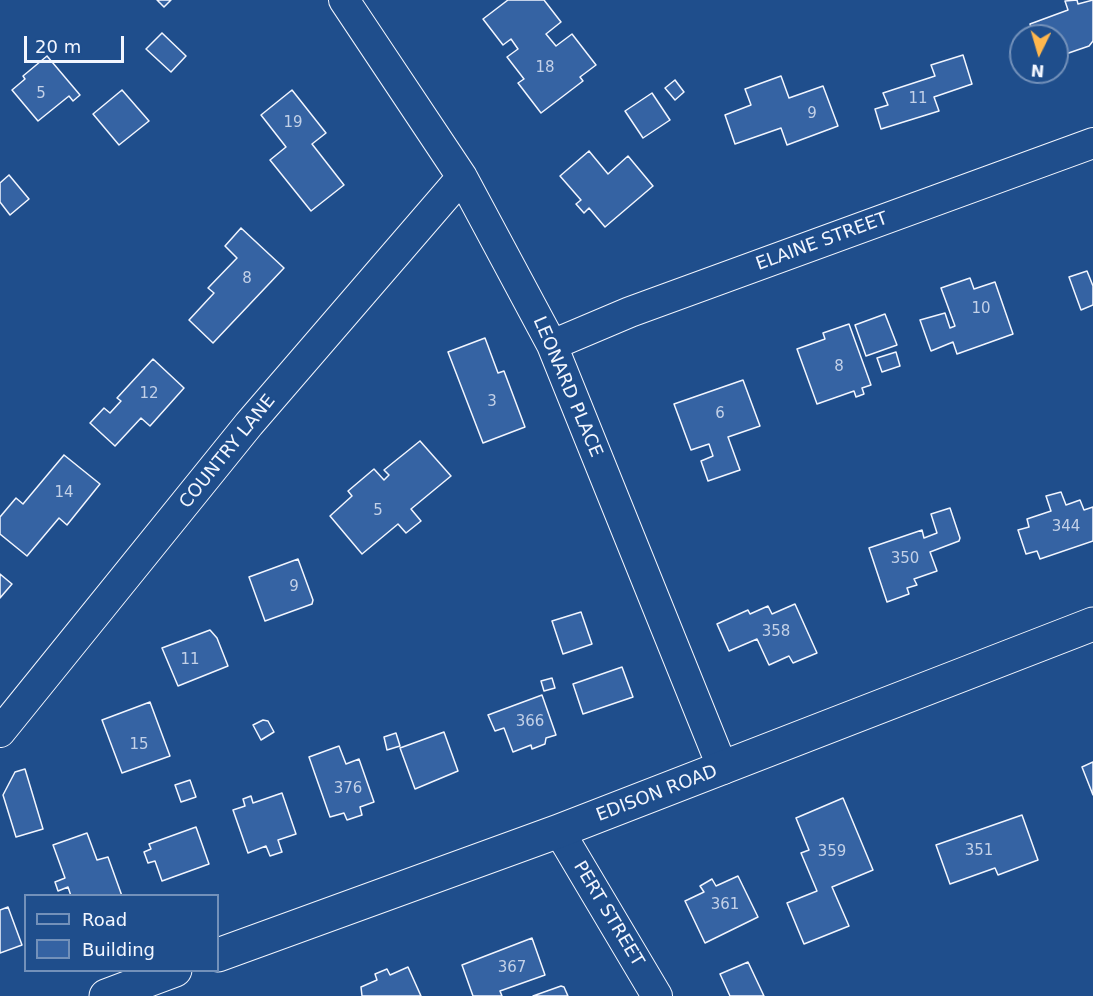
<!DOCTYPE html>
<html>
<head>
<meta charset="utf-8">
<style>
	body { margin:0 }
	#map { position:relative; width:1093px; height:996px; overflow:hidden; background:#1f4e8c; font-family:"DejaVu Sans",sans-serif }
	canvas { display:block }
	.legend { position:absolute; left:24px; top:894px; width:195px; height:78px; box-sizing:border-box; background:#1f4e8c; border:2px solid #7391ba; margin:0; padding:8px 10px; list-style:none; font-size:18px; color:#f2f6ff }
	.legend li { display:flex; align-items:center; gap:12px; height:30px }
	.legend b { width:30px; border:2px solid #7391ba }
	.north { position:absolute; left:1009px; top:24px; width:60px; height:60px; box-sizing:border-box; background:#1f4e8c; border:2px solid #7391ba; border-radius:50%; rotate:185deg; font-size:16px; font-weight:700; line-height:24px; text-align:center; color:#f2f6ff }
	.north::after { content:''; display:block; margin:auto; width:21px; height:27px; background:#ffb74d; clip-path:polygon(50% 0,100% 100%,50% 72%,0 100%) }
	.scale { position:absolute; left:24px; top:36px; width:100px; height:27px; box-sizing:border-box; border:3px solid #f2f6ff; border-top:0; padding-left:8px; font-size:18px; line-height:21px; white-space:nowrap; color:#f2f6ff; -webkit-text-stroke:4px #1f4e8c; paint-order:stroke }
</style>
</head>
<body>
<div id="map">
<canvas width="1093" height="996"></canvas>
<ul class="legend">
<li><b style="height:8px;background:#1f4e8c"></b>Road</li>
<li><b style="height:16px;background:#3563a3"></b>Building</li>
</ul>
<div class="north">N</div>
<div class="scale">20 m</div>
</div>
<script>
const g = document.querySelector('canvas').getContext('2d');
g.lineJoin = 'round';
function fillPath(path, color) { g.fillStyle = color; g.fill(path, 'evenodd'); }
const toPath = rows => new Path2D(rows.map(r => 'M' + r).join(''));
function trace(path, color, width, dash) { g.strokeStyle = color; g.lineWidth = width; g.lineCap = dash ? 'butt' : 'round'; g.setLineDash(dash || []); g.stroke(path); }
function drawText(font, color, halo, rows, align = 'center') {
  g.font = font + ' "DejaVu Sans",sans-serif'; g.lineWidth = 4.5; g.setLineDash([]); g.textBaseline = 'middle'; g.strokeStyle = halo; g.fillStyle = color; for (const [text, x, y, turn = 0] of rows) {
    g.save(); g.translate(x, y); g.rotate((+turn || 0) * Math.PI / 180); g.textAlign = isNaN(turn) ? turn : align; if (halo) g.strokeText(text, 0, 0); g.fillText(text, 0, 0); g.restore();
  }
}
const building = toPath([
	[157,0,171,0,164,7,157,0],
	[508,0,544,0,561,22,546,34,556,46,572,34,596,65,580,77,583,81,541,113,518,83,524,79,507,57,518,49,511,39,503,45,483,19,508,0],
	[1077,0,1078,4,1093,0,1093,41,1089,46,1057,57,1057,36,1034,36,1030,24,1068,10,1065,1,1077,0],
	[162,33,186,56,171,72,146,49,162,33],
	[963,55,972,84,934,97,939,111,881,129,875,109,888,105,883,93,935,76,931,65,963,55],
	[47,56,80,95,73,101,69,96,38,121,12,90,25,79,23,76,47,56],
	[781,76,789,98,823,86,838,126,787,145,781,128,735,144,725,115,751,105,745,89,781,76],
	[675,80,684,92,675,100,665,88,675,80],
	[122,90,149,121,119,145,93,114,122,90],
	[292,90,326,133,312,144,344,185,311,211,270,160,286,147,261,115,292,90],
	[652,93,670,120,643,138,625,111,652,93],
	[589,151,608,174,628,156,653,186,605,227,589,208,584,213,576,204,581,200,560,176,589,151],
	[9,175,29,199,10,215,0,202,0,183,9,175],
	[241,228,284,268,213,343,189,320,214,293,208,288,237,258,225,246,241,228],
	[1087,271,1093,286,1093,305,1081,310,1069,277,1087,271],
	[970,278,974,289,995,282,1013,334,957,354,953,342,931,351,920,320,945,313,950,328,955,326,941,288,970,278],
	[885,314,897,345,866,356,855,325,885,314],
	[849,324,871,385,862,388,864,394,856,397,854,391,817,404,797,349,825,339,823,333,849,324],
	[485,338,498,373,504,371,525,427,483,443,448,352,485,338],
	[896,352,900,366,882,372,877,358,896,352],
	[153,359,184,388,150,426,141,418,115,446,90,423,104,408,110,413,121,401,117,398,153,359],
	[743,380,760,426,728,437,740,470,708,481,701,461,713,456,709,444,691,450,674,404,743,380],
	[420,441,451,476,411,509,421,521,406,533,398,524,362,554,330,516,352,496,348,491,374,469,384,480,389,475,384,470,420,441],
	[64,455,100,484,67,525,59,518,27,556,0,534,0,517,16,498,23,504,64,455],
	[1061,492,1066,505,1080,500,1084,510,1093,507,1093,541,1040,559,1037,551,1026,554,1018,530,1029,527,1027,519,1051,511,1046,496,1061,492],
	[950,508,960,538,959,541,930,552,937,571,914,579,917,585,907,588,909,594,887,602,869,548,922,530,924,538,937,533,931,514,950,508],
	[298,559,313,600,312,604,265,621,249,577,298,559],
	[0,574,12,584,0,598,0,574],
	[795,604,817,653,793,663,789,656,769,665,757,639,729,651,717,624,748,610,750,614,768,606,772,614,795,604],
	[581,612,592,644,563,654,552,621,581,612],
	[210,630,217,638,228,666,178,686,162,648,210,630],
	[622,667,633,697,583,714,573,684,622,667],
	[552,678,555,688,544,691,541,681,552,678],
	[542,695,556,735,546,738,545,744,532,749,531,745,513,752,504,728,495,731,488,715,542,695],
	[150,702,170,756,122,773,102,720,150,702],
	[263,720,268,721,274,732,261,740,253,725,263,720],
	[444,732,458,771,415,789,400,748,444,732],
	[396,733,400,746,387,750,384,737,396,733],
	[339,746,346,764,359,759,374,802,360,807,362,815,347,820,344,813,330,817,309,757,339,746],
	[1093,762,1093,795,1082,767,1093,762],
	[25,769,43,829,16,837,3,795,15,772,25,769],
	[190,780,196,797,181,802,175,785,190,780],
	[282,793,296,834,278,840,282,852,270,856,266,846,248,853,233,810,245,806,243,799,251,796,253,803,282,793],
	[843,798,873,870,832,887,849,926,804,944,787,903,817,891,801,853,809,850,796,818,843,798],
	[1022,815,1038,860,998,875,995,868,950,884,936,845,1022,815],
	[196,827,209,864,162,881,155,861,148,863,144,852,151,849,149,844,196,827],
	[87,833,97,860,108,857,122,896,71,896,68,887,58,891,55,882,65,878,53,845,87,833],
	[738,876,758,917,705,943,685,901,704,892,700,886,712,879,716,886,738,876],
	[8,907,22,945,0,953,0,910,8,907],
	[532,938,545,975,500,991,502,996,473,996,462,965,532,938],
	[748,962,764,996,730,996,720,974,748,962],
	[408,967,421,996,362,996,361,987,377,980,375,974,387,969,390,975,408,967],
	[561,986,564,987,568,996,533,996,561,986]
]);
const street = toPath([
	[344,0,462,177,552,345,723,769],
	[552,345,630,312,1093,143],
	[0,732,249,424,462,177],
	[559,831,657,996]
]);
const secondary = toPath([
	[218,955,559,831,1093,624],
	[106,996,175,970]
]);
const numberNames = [
	["18",545,68],
	["5",41,94],
	["11",918,99],
	["9",812,114],
	["19",293,123],
	["8",247,279],
	["10",981,309],
	["8",839,367],
	["12",149,394],
	["3",492,402],
	["6",720,414],
	["14",64,493],
	["5",378,511],
	["344",1066,527],
	["350",905,559],
	["9",294,587],
	["358",776,632],
	["11",190,660],
	["366",530,722],
	["15",139,745],
	["376",348,789],
	["351",979,851],
	["359",832,852],
	["361",725,905],
	["367",512,968]
];
const streetNames = [
	["ELAINE STREET",822,242,-20],
	["LEONARD PLACE",567,387,67],
	["COUNTRY LANE",228,452,-51],
	["EDISON ROAD",657,794,-21],
	["PERT STREET",608,914,59]
];
fillPath(building, '#3563a3');
trace(building, '#f2f6ff', 1.5);
trace(street, '#f2f6ff', 32);
trace(secondary, '#f2f6ff', 35);
trace(street, '#1f4e8c', 30);
trace(secondary, '#1f4e8c', 33);
drawText('15px', '#c3d1e8', null, numberNames);
drawText('18px', '#f2f6ff', '#1f4e8c', streetNames);
</script>
</body>
</html>
